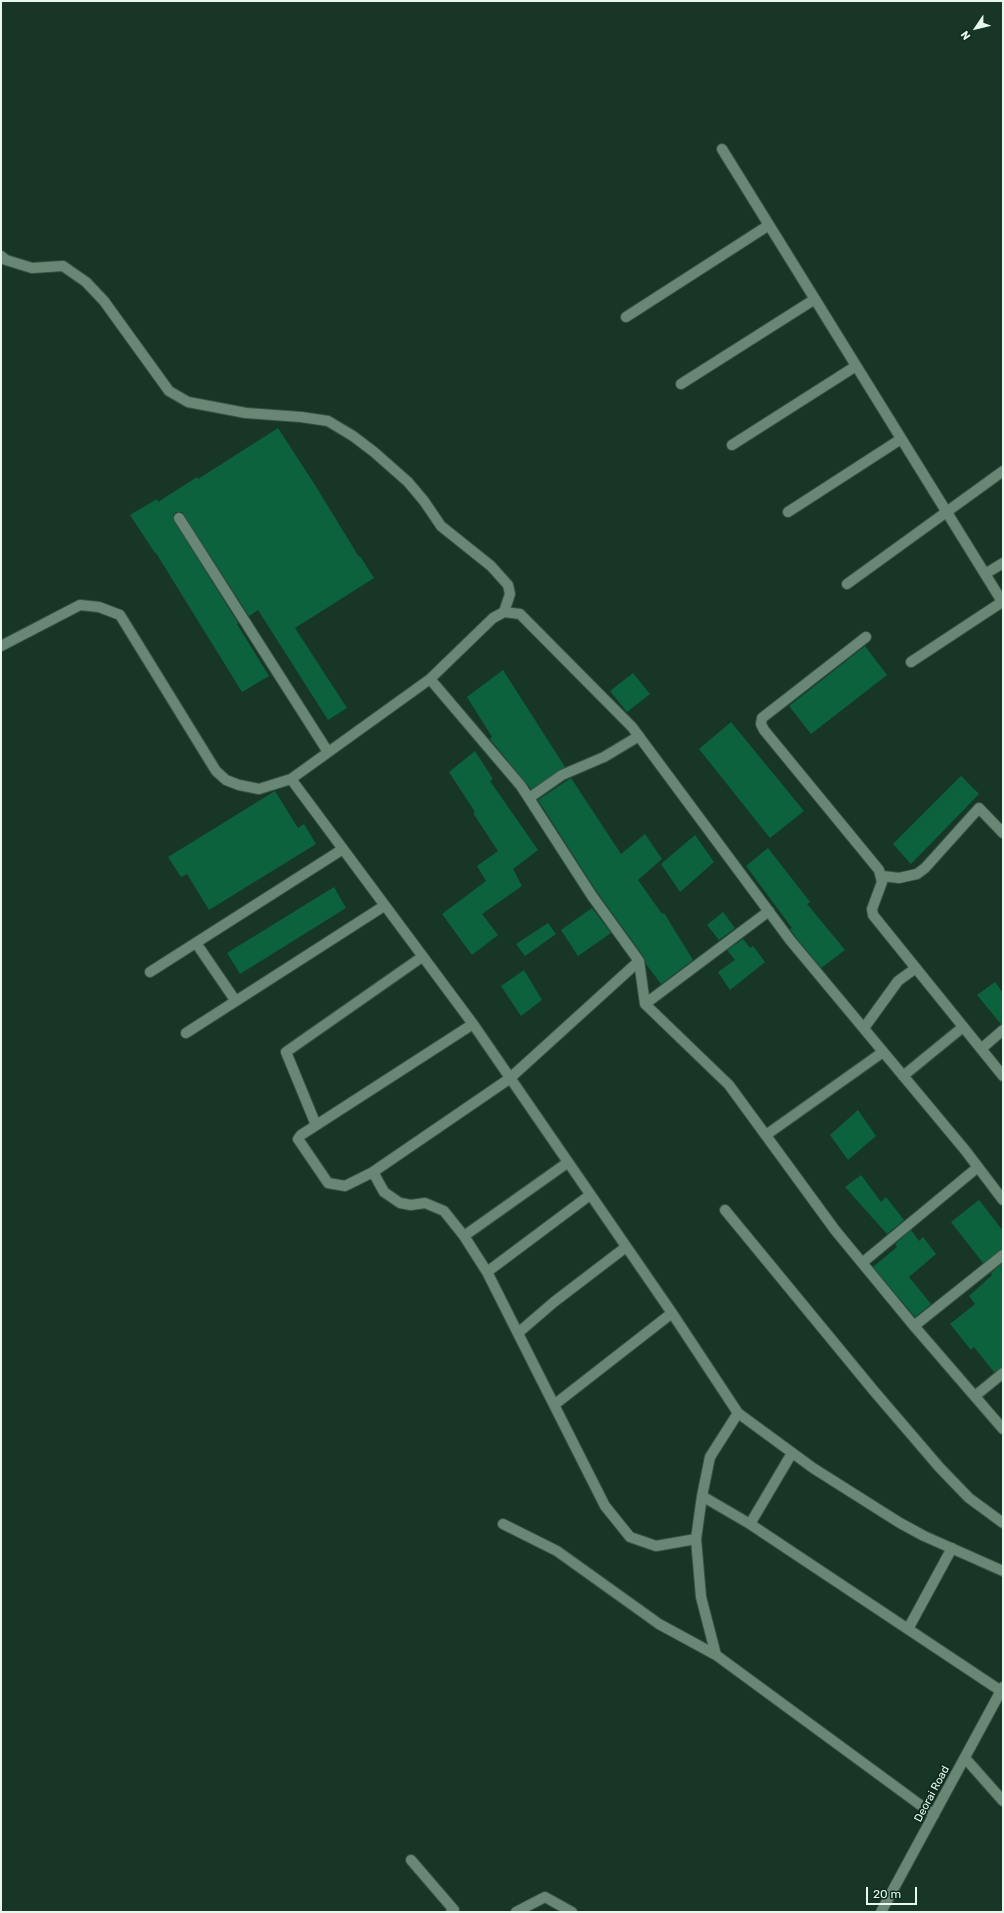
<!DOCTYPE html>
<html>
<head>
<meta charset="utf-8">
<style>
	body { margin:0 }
	#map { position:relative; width:1004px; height:1913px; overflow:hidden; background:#183626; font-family:Rubik,sans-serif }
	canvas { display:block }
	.frame { position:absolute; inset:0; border:2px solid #e7f9ee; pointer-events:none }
	.north { position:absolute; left:956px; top:8px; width:40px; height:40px; -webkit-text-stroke:3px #0e2c1d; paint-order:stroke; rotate:235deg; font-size:11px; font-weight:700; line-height:16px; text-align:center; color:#e7f9ee }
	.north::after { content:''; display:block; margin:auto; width:14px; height:18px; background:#e7f9ee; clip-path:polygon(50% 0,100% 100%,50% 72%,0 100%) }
	.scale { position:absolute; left:866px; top:1887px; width:51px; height:18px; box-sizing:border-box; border:2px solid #e7f9ee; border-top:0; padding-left:5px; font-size:12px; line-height:14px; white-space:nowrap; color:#e7f9ee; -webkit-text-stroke:3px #0e2c1d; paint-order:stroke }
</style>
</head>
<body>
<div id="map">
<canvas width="1004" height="1913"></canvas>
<div class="frame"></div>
<div class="north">N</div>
<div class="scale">20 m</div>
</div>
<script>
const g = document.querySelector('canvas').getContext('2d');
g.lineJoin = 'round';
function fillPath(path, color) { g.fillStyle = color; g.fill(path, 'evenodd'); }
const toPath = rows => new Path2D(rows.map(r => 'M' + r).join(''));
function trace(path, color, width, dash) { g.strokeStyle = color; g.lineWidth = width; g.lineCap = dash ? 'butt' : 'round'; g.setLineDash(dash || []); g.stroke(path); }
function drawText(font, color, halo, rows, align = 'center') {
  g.font = font + ' Rubik,sans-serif'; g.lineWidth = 4; g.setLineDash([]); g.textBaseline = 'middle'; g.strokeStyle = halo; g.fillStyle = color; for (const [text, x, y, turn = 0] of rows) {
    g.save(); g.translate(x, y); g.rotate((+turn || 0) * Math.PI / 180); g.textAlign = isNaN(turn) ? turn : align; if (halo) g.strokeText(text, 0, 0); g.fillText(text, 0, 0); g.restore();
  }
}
const building = toPath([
	[278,428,315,485,359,557,360,556,374,578,295,628,347,708,328,720,258,610,249,616,184,515,182,512,176,512,173,515,174,521,238,623,237,624,269,676,242,692,156,553,155,553,130,515,157,499,158,502,197,477,198,479],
	[865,646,887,675,811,734,789,706],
	[503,670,565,767,531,789,490,739,492,737,467,697],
	[633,673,650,694,627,712,610,691],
	[731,722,804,811,770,838,699,749],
	[475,751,493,779,490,781,538,850,513,869,522,886,482,914,498,935,472,955,442,914,486,881,477,866,498,851,473,813,475,812,449,772],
	[961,776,979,794,911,864,893,844],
	[571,778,621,854,645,834,662,859,638,880,662,914,664,913,693,960,661,984,646,964,644,957,597,892,538,800],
	[275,791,298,828,304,824,316,844,209,910,187,874,181,877,168,857],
	[695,835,714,862,680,892,661,864],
	[768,848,810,902,807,904,845,950,821,968,795,936,790,929,792,928,746,866],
	[334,887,346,908,240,974,227,953],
	[592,908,611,933,578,956,561,930],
	[723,912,735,928,719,940,707,925],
	[548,923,556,934,525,956,516,944],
	[743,939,750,948,753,946,765,962,730,990,718,972,735,960,727,950],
	[524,970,542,1000,521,1016,501,986],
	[995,982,1003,993,1003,1024,1001,1024,977,995],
	[858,1110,876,1136,848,1160,830,1135],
	[861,1175,881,1202,886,1197,904,1220,887,1234,845,1187],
	[979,1200,1003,1231,1003,1249,983,1263,951,1222],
	[911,1230,919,1241,923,1237,936,1254,909,1277,931,1304,915,1317,873,1267,897,1247,895,1244],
	[1003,1263,1003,1367,994,1372,974,1347,971,1350,950,1324,975,1304,969,1296,992,1275,991,1273]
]);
const minor = toPath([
	[722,149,1003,603],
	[1,256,6,260,32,268,63,266,86,282,104,301,169,391,188,402,246,413,301,417,328,421,353,436,374,452,408,482,424,501,441,526,491,566,508,585,510,594,504,612],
	[626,317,769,225],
	[681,384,815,299],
	[732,445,856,366],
	[788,512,901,439],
	[179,518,328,752],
	[985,574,1003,563],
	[847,584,1003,471],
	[866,637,762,718,761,724,764,730,879,870,882,882,872,909,873,915,1003,1076],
	[1,646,80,605,99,607,120,615,216,771,226,780,239,785,259,789,291,779,430,679,493,618,504,612,520,614,632,727,790,940,965,1150,1003,1200],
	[911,662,1002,602],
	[430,679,521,786,592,896,639,961,645,1004,729,1085,835,1230,914,1326,1003,1429],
	[291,779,473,1024,672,1313,738,1413,710,1457,702,1496,750,1524,1001,1691],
	[529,798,562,775,604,757,639,736],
	[882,876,899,878,917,874,925,868,979,808,1003,833],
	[196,943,235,1000],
	[639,961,509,1079,373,1172,384,1192,400,1203,411,1205,425,1203,444,1211,464,1236,487,1272,605,1506,630,1537,656,1546,696,1539,701,1597,716,1655],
	[150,972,343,849],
	[645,1004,769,911],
	[864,1028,898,981,916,968],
	[186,1033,384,906],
	[981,1049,1003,1030],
	[903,1076,963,1027],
	[316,1125,286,1052,422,957],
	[766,1135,883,1052],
	[373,1172,345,1186,328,1183,298,1139,301,1135,473,1024],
	[725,1210,874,1391,940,1468,969,1498,1003,1523],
	[464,1236,567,1163],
	[862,1263,978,1167],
	[487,1272,590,1195],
	[914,1326,1003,1255],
	[518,1333,554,1302,626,1247],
	[975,1396,1003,1373],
	[554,1405,672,1313],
	[738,1413,813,1468,900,1523,924,1536,1003,1571],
	[503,1524,557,1551,659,1624,716,1655,934,1815],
	[750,1524,792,1453],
	[696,1539,702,1496],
	[908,1629,952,1548],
	[965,1758,1003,1801],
	[411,1860,454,1910,451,1912],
	[516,1912,545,1897,572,1912],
	[881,1912,1003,1687]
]);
const streetNames = [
	["Deorai Road",932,1794,-62]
];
fillPath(building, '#0c623d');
trace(minor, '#385345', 12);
trace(minor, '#688875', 10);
drawText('11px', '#e7f9ee', '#0e2c1d', streetNames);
</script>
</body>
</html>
